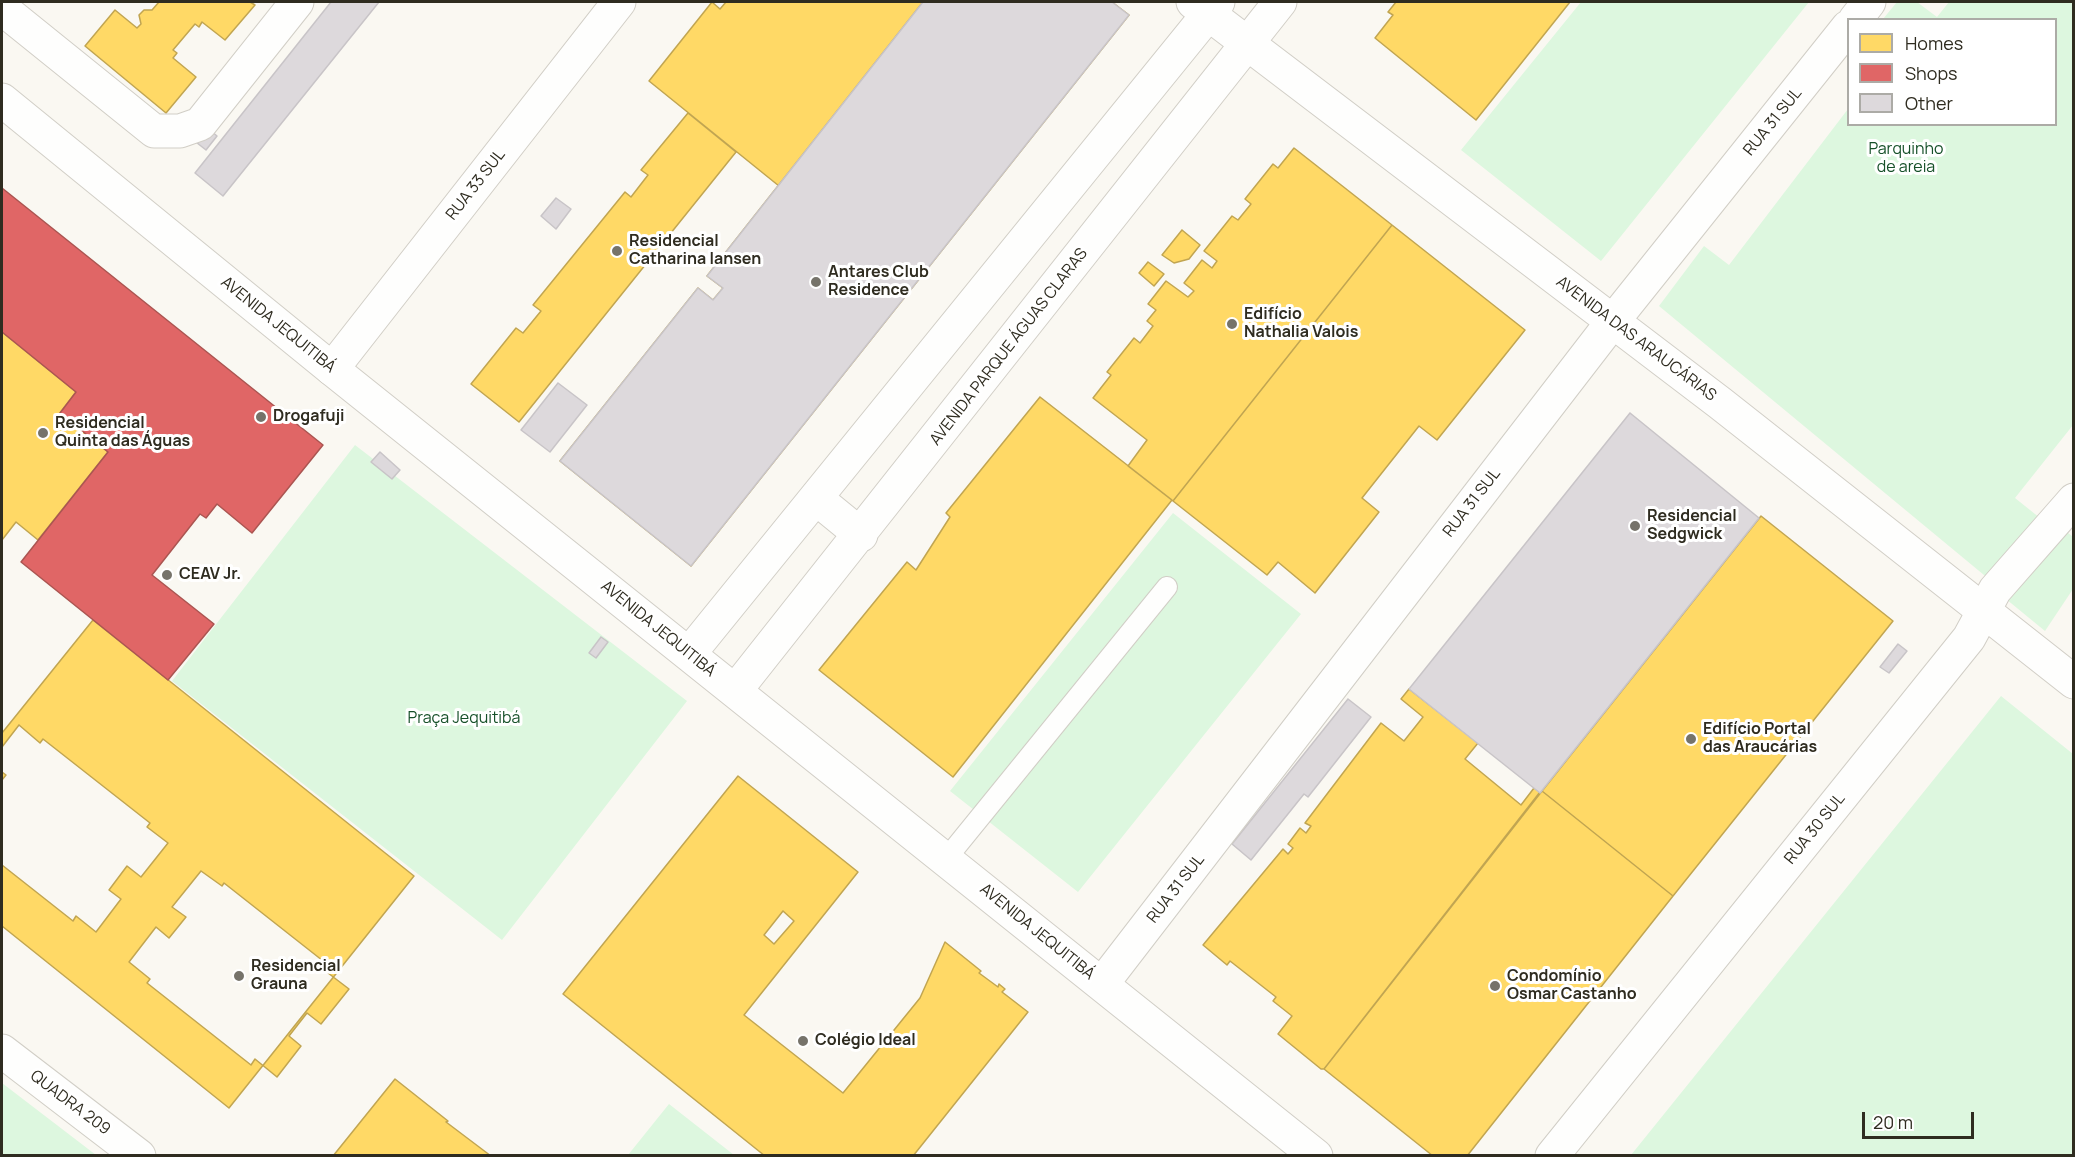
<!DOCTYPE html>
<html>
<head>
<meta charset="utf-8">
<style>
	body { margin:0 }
	#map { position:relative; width:2075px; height:1157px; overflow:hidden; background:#faf8f2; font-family:Manrope,sans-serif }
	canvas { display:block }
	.frame { position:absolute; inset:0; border:3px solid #2f2c20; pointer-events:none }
	.legend { position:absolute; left:1847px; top:18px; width:210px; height:108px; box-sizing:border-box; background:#fff; border:2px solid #acaba6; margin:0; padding:8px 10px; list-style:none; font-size:18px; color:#2f2c20 }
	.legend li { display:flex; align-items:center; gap:12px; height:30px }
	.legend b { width:30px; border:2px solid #acaba6 }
	.scale { position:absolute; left:1862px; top:1112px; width:112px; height:27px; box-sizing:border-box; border:3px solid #2f2c20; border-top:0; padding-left:8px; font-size:18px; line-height:21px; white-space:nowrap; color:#2f2c20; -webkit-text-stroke:4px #fff; paint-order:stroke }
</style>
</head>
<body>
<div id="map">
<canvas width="2075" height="1157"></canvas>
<div class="frame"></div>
<ul class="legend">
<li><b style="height:16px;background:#ffd966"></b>Homes</li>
<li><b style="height:16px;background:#e06666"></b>Shops</li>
<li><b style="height:16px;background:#ddd9dc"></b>Other</li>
</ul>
<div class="scale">20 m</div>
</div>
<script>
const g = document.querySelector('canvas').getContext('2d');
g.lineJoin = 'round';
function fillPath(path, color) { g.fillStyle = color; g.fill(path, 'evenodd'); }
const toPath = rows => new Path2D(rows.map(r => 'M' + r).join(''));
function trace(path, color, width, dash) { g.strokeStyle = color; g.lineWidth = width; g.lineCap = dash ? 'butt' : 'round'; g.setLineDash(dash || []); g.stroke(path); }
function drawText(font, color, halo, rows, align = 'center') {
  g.font = font + ' Manrope,sans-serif'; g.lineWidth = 6; g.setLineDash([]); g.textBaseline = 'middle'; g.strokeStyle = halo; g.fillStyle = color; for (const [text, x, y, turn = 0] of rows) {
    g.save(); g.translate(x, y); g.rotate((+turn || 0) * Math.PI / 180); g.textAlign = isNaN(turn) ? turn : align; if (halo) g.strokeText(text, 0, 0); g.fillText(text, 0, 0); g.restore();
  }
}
const green = toPath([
	[1581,2,1809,2,1601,261,1461,150],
	[1897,2,1917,2,1937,17,1949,2,2073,2,2073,425,2015,498,2040,518,1990,580,1659,306,1704,246,1729,265,1848,109,1848,124,2056,124,2056,20,1883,19],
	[355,445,687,701,502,940,172,681],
	[1173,513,1301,614,1078,892,950,791],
	[2055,522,2073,537,2073,589,2045,631,1995,590],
	[2001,696,2073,754,2073,1155,1631,1155],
	[2,1083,96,1155,2,1155],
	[669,1104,734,1155,628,1155]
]);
const homes = toPath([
	[159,2,250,2,255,5,225,40,202,22,199,27,195,24,173,50,177,53,173,58,196,77,166,113,85,46,115,10,137,28,141,24,139,15,144,10,152,10,159,2],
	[712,2,720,9,726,2,923,2,779,186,649,81,712,2],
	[923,2,1112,2,1129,15,691,566,560,461,698,288,713,300,723,288,707,276,923,2],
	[683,344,780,424,695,528,598,448,683,344],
	[1396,2,1570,2,1476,120,1375,38,1393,15,1388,12,1396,2],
	[688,113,736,152,519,422,471,384,516,328,523,333,541,311,533,305,625,192,631,197,648,175,641,170,688,113],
	[1294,148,1392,225,1173,501,1128,466,1147,440,1093,398,1111,375,1107,372,1134,338,1140,343,1153,326,1147,321,1156,310,1148,304,1166,281,1188,297,1194,291,1184,283,1202,260,1212,268,1217,261,1204,251,1232,216,1238,220,1251,204,1245,199,1273,164,1278,168,1294,148],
	[1392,225,1525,330,1437,440,1419,426,1362,498,1379,512,1315,593,1278,562,1267,575,1173,501,1392,225],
	[1182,230,1200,245,1189,259,1174,263,1162,255,1182,230],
	[1148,262,1164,274,1154,286,1139,273,1148,262],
	[2,332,76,392,60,413,108,452,38,540,16,522,2,540,2,332],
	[1040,397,1172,500,953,777,819,670,907,562,916,570,950,517,946,513,1040,397],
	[1629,447,1714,512,1641,605,1556,540,1629,447],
	[1761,516,1893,621,1673,896,1542,791,1761,516],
	[1514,591,1595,657,1523,746,1442,680,1514,591],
	[93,620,414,876,229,1108,2,926,2,733,93,620],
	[1409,689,1478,743,1465,759,1521,805,1534,788,1540,792,1324,1069,1321,1069,1278,1034,1292,1016,1273,1001,1276,997,1230,961,1227,965,1203,945,1283,849,1288,854,1293,848,1288,844,1300,828,1306,833,1311,826,1305,823,1381,723,1404,741,1423,717,1401,699,1409,689],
	[19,725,40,743,43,739,150,823,147,827,168,843,141,877,127,866,109,890,121,899,96,932,76,916,73,921,2,865,2,780,6,775,2,772,2,747,19,725],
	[738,776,858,872,744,1015,843,1093,920,998,945,942,981,971,979,973,998,987,999,984,1005,989,1002,992,1028,1012,913,1156,765,1156,563,994,738,776],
	[783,911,794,921,774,944,764,935,783,911],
	[1542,791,1673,896,1467,1156,1433,1156,1324,1069,1542,791],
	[201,871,222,886,224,883,332,968,328,973,349,989,321,1024,307,1013,289,1036,301,1046,277,1077,255,1059,251,1065,147,983,150,979,129,962,156,927,169,938,186,917,172,907,201,871],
	[395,1079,448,1121,446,1122,491,1156,333,1156,395,1079]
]);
const shops = toPath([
	[2,188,323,445,252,533,217,504,206,518,200,514,152,575,214,624,168,680,21,562,108,452,60,413,76,392,2,332,2,188]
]);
const building = toPath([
	[331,2,379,2,223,196,195,173,331,2],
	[923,2,1112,2,1129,15,691,566,560,461,698,288,713,300,723,288,707,276,923,2],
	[204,125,217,136,206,150,192,139,204,125],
	[556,198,571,209,556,229,541,216,556,198],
	[558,383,587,405,550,452,521,430,558,383],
	[1630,413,1759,518,1540,793,1409,689,1630,413],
	[380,452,400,470,392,479,371,462,380,452],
	[601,637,608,642,596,658,589,653,601,637],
	[1898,644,1907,651,1889,673,1880,667,1898,644],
	[1348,699,1371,717,1308,797,1304,794,1251,860,1232,844,1348,699]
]);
const service = toPath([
	[946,859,1167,587]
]);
const minor = toPath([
	[9,14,154,131,180,131,200,124,297,2],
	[1855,20,1869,2],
	[332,369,619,2],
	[1102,984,1613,321,1848,27],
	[2,1051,139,1156],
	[1552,1156,1969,638,1995,590,2074,500]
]);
const tertiary = toPath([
	[2,100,332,369,1316,1156],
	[817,499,861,535],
	[689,654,1218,2],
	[735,691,1280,2]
]);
const secondary = toPath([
	[1193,2,1720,403,2074,682]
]);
const markers = [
	[617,251,6,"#76736a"],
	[816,282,6,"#76736a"],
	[1232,324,6,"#76736a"],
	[261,417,6,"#76736a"],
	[43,433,6,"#76736a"],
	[1635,526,6,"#76736a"],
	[167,575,6,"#76736a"],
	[1691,739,6,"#76736a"],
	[239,976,6,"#76736a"],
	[1495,986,6,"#76736a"],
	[803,1041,6,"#76736a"]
];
const streetNames = [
	["RUA 31 SUL",1773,122,-51],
	["RUA 33 SUL",476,185,-52],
	["AVENIDA JEQUITIBÁ",278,325,39],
	["AVENIDA DAS ARAUCÁRIAS",1636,339,37],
	["AVENIDA PARQUE ÁGUAS CLARAS",1009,347,-52],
	["RUA 31 SUL",1472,503,-52],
	["AVENIDA JEQUITIBÁ",658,629,39],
	["RUA 30 SUL",1815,829,-51],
	["RUA 31 SUL",1176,889,-52],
	["AVENIDA JEQUITIBÁ",1037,932,39],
	["QUADRA 209",70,1103,37]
];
const parkNames = [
	["Parquinho",1906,150],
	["de areia",1906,168],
	["Praça Jequitibá",464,719]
];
const poiNames = [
	["Residencial",629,242],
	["Catharina Iansen",629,260],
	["Antares Club",828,273],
	["Residence",828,291],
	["Edifício",1244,315],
	["Nathalia Valois",1244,333],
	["Drogafuji",273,417],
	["Residencial",55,424],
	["Quinta das Águas",55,442],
	["Residencial",1647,517],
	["Sedgwick",1647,535],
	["CEAV Jr.",179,575],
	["Edifício Portal",1703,730],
	["das Araucárias",1703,748],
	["Residencial",251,967],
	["Grauna",251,985],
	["Condomínio",1507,977],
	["Osmar Castanho",1507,995],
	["Colégio Ideal",815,1041]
];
fillPath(green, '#ddf7df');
fillPath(homes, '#ffd966');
trace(homes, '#c1a551', 1.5);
fillPath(shops, '#e06666');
trace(shops, '#ab5551', 1.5);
fillPath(building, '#ddd9dc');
trace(building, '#c8c4c7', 1.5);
trace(service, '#d1cec6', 22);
trace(minor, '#d1cec6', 35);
trace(tertiary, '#d1cec6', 35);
trace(secondary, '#d1cec6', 35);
trace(service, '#fefefd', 20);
trace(minor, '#fefefd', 33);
trace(tertiary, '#fefefd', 33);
trace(secondary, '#fefefd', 33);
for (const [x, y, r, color] of markers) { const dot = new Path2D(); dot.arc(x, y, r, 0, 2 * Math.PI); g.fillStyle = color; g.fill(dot); trace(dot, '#fff', 2); }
drawText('16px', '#2f2c20', '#fff', streetNames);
drawText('16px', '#165029', '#fff', parkNames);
drawText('bold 16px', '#2f2c20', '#fff', poiNames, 'left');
</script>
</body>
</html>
